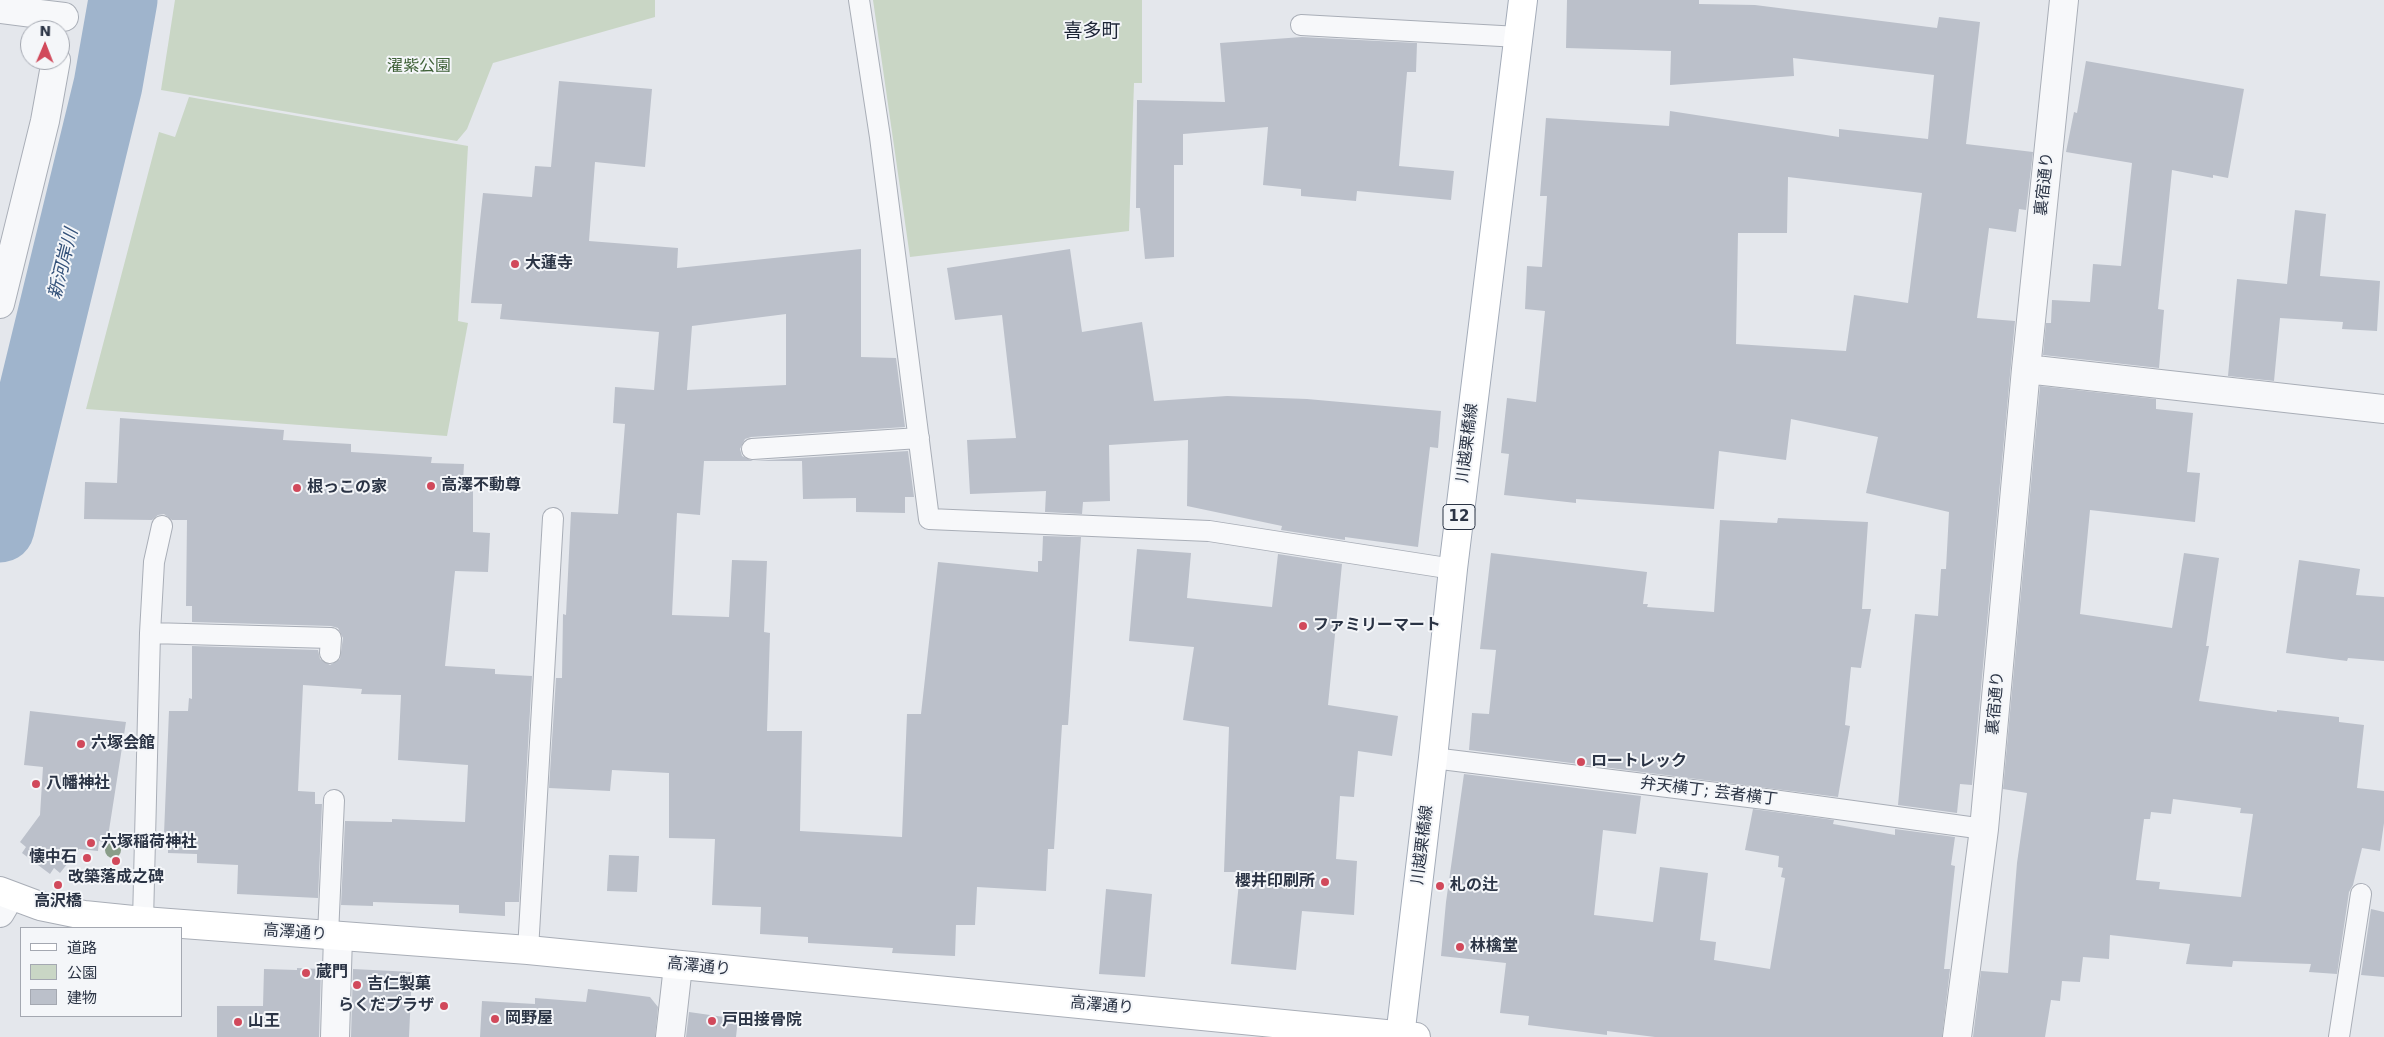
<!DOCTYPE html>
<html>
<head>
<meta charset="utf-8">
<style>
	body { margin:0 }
	#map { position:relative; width:2384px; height:1037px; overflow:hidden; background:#e4e7ec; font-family:"DejaVu Sans","Noto Sans JP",sans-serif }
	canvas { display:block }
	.legend { position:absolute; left:20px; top:927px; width:162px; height:90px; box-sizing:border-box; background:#f4f6f9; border:1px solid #a4a8b1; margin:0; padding:6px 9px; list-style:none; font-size:15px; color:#2b3445 }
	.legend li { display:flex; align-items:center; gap:10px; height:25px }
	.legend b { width:25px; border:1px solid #a4a8b1 }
	.north { position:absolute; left:20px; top:20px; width:50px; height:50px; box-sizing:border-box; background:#f4f6f9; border:1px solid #a4a8b1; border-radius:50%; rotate:1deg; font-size:14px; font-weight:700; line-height:20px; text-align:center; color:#2b3445 }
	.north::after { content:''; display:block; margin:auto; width:18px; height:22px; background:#d1495b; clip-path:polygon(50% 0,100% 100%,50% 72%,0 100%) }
</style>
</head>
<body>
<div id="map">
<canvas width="2384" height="1037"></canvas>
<ul class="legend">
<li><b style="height:6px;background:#fff"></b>道路</li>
<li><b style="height:14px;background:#c9d6c5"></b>公園</li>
<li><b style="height:14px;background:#bbc0ca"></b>建物</li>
</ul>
<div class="north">N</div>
</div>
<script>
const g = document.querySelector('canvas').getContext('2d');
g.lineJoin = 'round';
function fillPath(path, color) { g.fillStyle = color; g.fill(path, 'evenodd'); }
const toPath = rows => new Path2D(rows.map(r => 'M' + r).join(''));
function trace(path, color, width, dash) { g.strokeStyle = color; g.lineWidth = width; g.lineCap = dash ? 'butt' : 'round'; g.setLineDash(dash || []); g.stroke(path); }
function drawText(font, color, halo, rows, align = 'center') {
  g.font = font + ' "DejaVu Sans","Noto Sans JP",sans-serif'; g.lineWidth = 4; g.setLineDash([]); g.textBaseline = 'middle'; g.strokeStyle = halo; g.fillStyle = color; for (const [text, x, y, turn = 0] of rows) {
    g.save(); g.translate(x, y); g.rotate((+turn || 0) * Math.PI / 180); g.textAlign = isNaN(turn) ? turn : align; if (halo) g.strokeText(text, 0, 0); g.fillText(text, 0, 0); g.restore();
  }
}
const green = toPath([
	[175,0,655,0,655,17,493,63,467,129,457,141,161,90],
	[873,0,1142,0,1142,83,1134,83,1129,231,910,257],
	[189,97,468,146,458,321,468,323,447,436,86,409,159,132,175,137]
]);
const river = toPath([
	[0,528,108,85,123,0]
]);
const building = toPath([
	[1567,0,1699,0,1699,4,1755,5,1937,28,1939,17,1980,22,1966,144,2033,152,2027,202,2026,210,2019,209,2016,232,1989,228,1977,318,2015,321,1972,785,1960,784,1957,813,1898,805,1915,614,1938,616,1941,569,1946,569,1949,512,1866,493,1878,437,1791,419,1786,460,1719,451,1714,509,1576,499,1576,503,1504,495,1509,454,1501,453,1507,398,1536,402,1545,311,1525,309,1527,266,1542,267,1547,196,1540,196,1546,118,1669,126,1670,111,1839,137,1839,129,1928,139,1934,75,1793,58,1794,76,1670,85,1671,51,1566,48],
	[1788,177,1922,193,1908,303,1854,295,1846,351,1736,344,1738,233,1787,233],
	[1302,37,1417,43,1416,72,1407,72,1399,166,1454,171,1451,200,1357,191,1356,201,1301,196,1301,189,1263,185,1268,127,1183,134,1183,165,1174,165,1174,257,1145,259,1140,208,1136,208,1137,100,1225,102,1220,43],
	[2086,61,2244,89,2228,178,2213,175,2213,178,2172,170,2158,309,2164,310,2159,368,2043,355,2046,323,2051,323,2052,300,2090,302,2093,264,2121,266,2132,163,2066,152,2074,112,2077,113],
	[559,81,652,89,645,167,595,162,589,241,678,248,677,268,861,249,861,357,896,358,905,427,751,437,745,439,740,449,742,456,753,461,908,451,914,497,905,497,905,513,856,512,856,498,803,499,802,461,704,461,700,515,677,513,672,615,729,617,732,560,767,561,764,632,770,633,767,731,802,731,800,831,902,837,907,714,921,714,938,562,1038,572,1038,561,1042,561,1043,536,1081,537,1068,725,1062,725,1054,849,1048,849,1046,891,977,887,975,925,956,925,955,956,892,953,893,948,808,943,808,937,760,934,761,907,712,905,715,839,669,838,669,773,612,770,610,791,549,788,556,678,562,678,563,614,566,615,571,512,618,514,625,424,613,423,615,387,654,390,659,332,500,319,502,304,471,303,483,193,532,197,535,166,551,167],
	[786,314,786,385,687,390,692,326],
	[2295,210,2326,214,2320,276,2380,281,2377,331,2342,329,2343,322,2280,318,2274,381,2228,376,2237,279,2287,284],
	[1070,249,1082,332,1142,322,1154,401,1227,396,1307,399,1441,411,1438,448,1430,447,1418,547,1345,537,1345,540,1281,530,1282,526,1187,506,1188,440,1109,445,1110,501,1083,502,1082,514,1045,512,1046,491,970,494,967,440,1016,438,1002,315,955,320,947,268],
	[2040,386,2156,399,2156,409,2193,413,2187,472,2200,473,2195,522,2090,510,2080,614,2172,628,2184,553,2219,558,2206,646,2209,646,2199,701,2277,712,2277,710,2339,717,2339,722,2364,725,2357,788,2384,791,2384,823,2380,851,2362,848,2353,885,2349,892,2337,974,2309,972,2311,964,2233,961,2232,967,2186,964,2190,944,2110,935,2109,959,2083,957,2080,982,2062,981,2060,1001,2051,1000,2045,1037,1973,1037,1981,971,2008,973,2017,863,2027,793,2003,789],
	[2173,799,2241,808,2240,813,2253,814,2241,897,2159,889,2160,882,2136,880,2144,819,2150,819,2151,812,2171,814],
	[120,418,284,430,283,440,351,444,351,452,432,457,431,463,464,464,463,481,473,482,473,532,490,533,488,572,455,571,445,666,495,669,495,674,532,676,519,902,505,902,505,916,459,913,459,905,373,902,373,906,341,905,345,821,392,822,392,819,465,822,468,765,398,760,401,695,361,694,362,689,303,685,298,791,315,792,315,804,322,804,318,898,237,894,238,865,197,863,197,854,168,853,168,834,164,834,169,711,188,711,189,698,192,699,192,646,318,650,320,659,330,665,340,659,343,638,338,628,331,626,192,622,192,606,186,606,187,520,172,520,164,514,158,515,152,520,84,519,85,482,117,483],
	[1778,518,1868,522,1862,609,1871,609,1861,668,1851,667,1845,725,1850,726,1838,797,1469,750,1472,713,1489,714,1496,650,1480,649,1491,553,1647,572,1643,604,1648,604,1647,607,1714,612,1720,520,1777,523],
	[1137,549,1191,553,1187,598,1272,607,1278,554,1342,564,1328,705,1398,716,1392,756,1358,751,1354,797,1340,796,1336,859,1357,861,1354,915,1302,911,1296,970,1231,964,1240,872,1224,872,1229,727,1183,720,1194,647,1129,641],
	[2299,560,2360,569,2356,595,2384,597,2384,661,2348,658,2347,661,2286,653],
	[30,711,126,722,107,843,99,841,98,851,79,849,60,873,54,868,50,874,22,853,26,847,20,842,40,815,43,767,24,765],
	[1464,774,1641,796,1636,834,1603,830,1594,915,1653,922,1660,867,1708,873,1700,940,1716,942,1714,960,1770,969,1785,878,1781,877,1783,868,1778,867,1779,856,1745,850,1753,809,1834,820,1833,824,1895,835,1895,829,1955,837,1951,865,1955,866,1944,969,1950,969,1942,1037,1655,1037,1607,1031,1607,1035,1528,1025,1529,1016,1500,1013,1506,963,1441,956,1446,902],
	[609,855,639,856,637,892,607,891],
	[1106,889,1152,894,1145,977,1099,974],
	[2371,909,2384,912,2384,977,2361,975],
	[297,968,321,969,319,1037,217,1037,217,1006,263,1006,264,969,297,970],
	[353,969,412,972,409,1037,351,1037],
	[588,989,650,997,658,1007,655,1037,480,1037,482,1001,535,1004,535,998,586,1002],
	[689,1012,738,1019,736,1037,686,1037]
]);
const lane = toPath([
	[859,0,880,137,929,519,1209,531,1453,569],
	[1301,25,1519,37],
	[752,449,919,438],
	[150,633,331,638,330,653],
	[1433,758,1765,799,1984,829],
	[143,921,150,633,154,562,162,526],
	[328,935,334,800],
	[528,950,553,518],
	[2339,1037,2361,894]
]);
const street = toPath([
	[0,9,64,17],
	[0,304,45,121,56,60],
	[2026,369,2384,409],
	[0,913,10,896],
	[335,1037,338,936],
	[670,1037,678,966],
	[1957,1037,1984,829,2026,369,2064,0]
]);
const secondary = toPath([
	[0,891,40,906,84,915,143,921,528,950,1416,1037]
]);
const primary = toPath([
	[1400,1037,1433,758,1453,569,1523,0]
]);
const trees = [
	[113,850],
	[105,875]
];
const markers = [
	[515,264,5,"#d1495b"],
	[431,486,5,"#d1495b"],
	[297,488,5,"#d1495b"],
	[1303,626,5,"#d1495b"],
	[81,744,5,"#d1495b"],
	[1581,762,5,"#d1495b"],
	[36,784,5,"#d1495b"],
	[91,843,5,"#d1495b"],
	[87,858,5,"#d1495b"],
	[116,861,5,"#d1495b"],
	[1325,882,5,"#d1495b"],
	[58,885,5,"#d1495b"],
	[1440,886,5,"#d1495b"],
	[1460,947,5,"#d1495b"],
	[306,973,5,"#d1495b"],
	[357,985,5,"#d1495b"],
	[444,1006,5,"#d1495b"],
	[495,1019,5,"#d1495b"],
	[712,1021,5,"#d1495b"],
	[238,1022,5,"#d1495b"]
];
const shields = [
	[1459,517,32]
];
const shieldNames = [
	["12",1459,517]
];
const parkNames = [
	["濯紫公園",419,67]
];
const streetNames = [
	["裏宿通り",2045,184,-84],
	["川越栗橋線",1468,443,-83],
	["裏宿通り",1996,703,-85],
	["弁天横丁; 芸者横丁",1709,792,7],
	["川越栗橋線",1423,845,-83],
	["高澤通り",295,933,4],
	["高澤通り",699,967,6],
	["高澤通り",1102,1006,5]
];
const poiNames = [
	["大蓮寺",525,264],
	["高澤不動尊",441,486],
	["根っこの家",307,488],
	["ファミリーマート",1313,626],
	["六塚会館",91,744],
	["ロートレック",1591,762],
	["八幡神社",46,784],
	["六塚稲荷神社",101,843],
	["懐中石",77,858,"right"],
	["改築落成之碑",116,878,"center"],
	["櫻井印刷所",1315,882,"right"],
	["札の辻",1450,886],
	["高沢橋",58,902,"center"],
	["林檎堂",1470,947],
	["蔵門",316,973],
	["吉仁製菓",367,985],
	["らくだプラザ",434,1006,"right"],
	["岡野屋",505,1019],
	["戸田接骨院",722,1021],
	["山王",248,1022]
];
const waterNames = [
	["新河岸川",64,264,-76]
];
const quarterNames = [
	["喜多町",1092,32]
];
fillPath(green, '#c9d6c5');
trace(river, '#9fb4cc', 69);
fillPath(building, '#bbc0ca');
trace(lane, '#a9aeb7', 22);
trace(street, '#a9aeb7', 30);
trace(secondary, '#a9aeb7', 30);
trace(primary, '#a3abb8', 30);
trace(lane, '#f7f8fa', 20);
trace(street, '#f7f8fa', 28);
trace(secondary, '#fff', 28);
trace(primary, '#fff', 28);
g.fillStyle = '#899d89';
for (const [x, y] of trees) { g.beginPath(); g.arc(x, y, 8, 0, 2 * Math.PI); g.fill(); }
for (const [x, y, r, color] of markers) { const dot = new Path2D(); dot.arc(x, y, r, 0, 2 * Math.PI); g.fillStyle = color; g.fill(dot); trace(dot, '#f4f6f9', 2); }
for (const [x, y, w] of shields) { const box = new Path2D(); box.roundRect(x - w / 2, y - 12.5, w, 25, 4); g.fillStyle = '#f4f6f9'; g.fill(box); trace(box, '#2b3445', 1); }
drawText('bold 15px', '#2b3445', null, shieldNames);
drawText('16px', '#3f6138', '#f4f6f9', parkNames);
drawText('16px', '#2b3445', '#f4f6f9', streetNames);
drawText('bold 16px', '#2b3445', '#f4f6f9', poiNames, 'left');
drawText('italic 18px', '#34527a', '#f4f6f9', waterNames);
drawText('19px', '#1d2536', '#f4f6f9', quarterNames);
</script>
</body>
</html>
